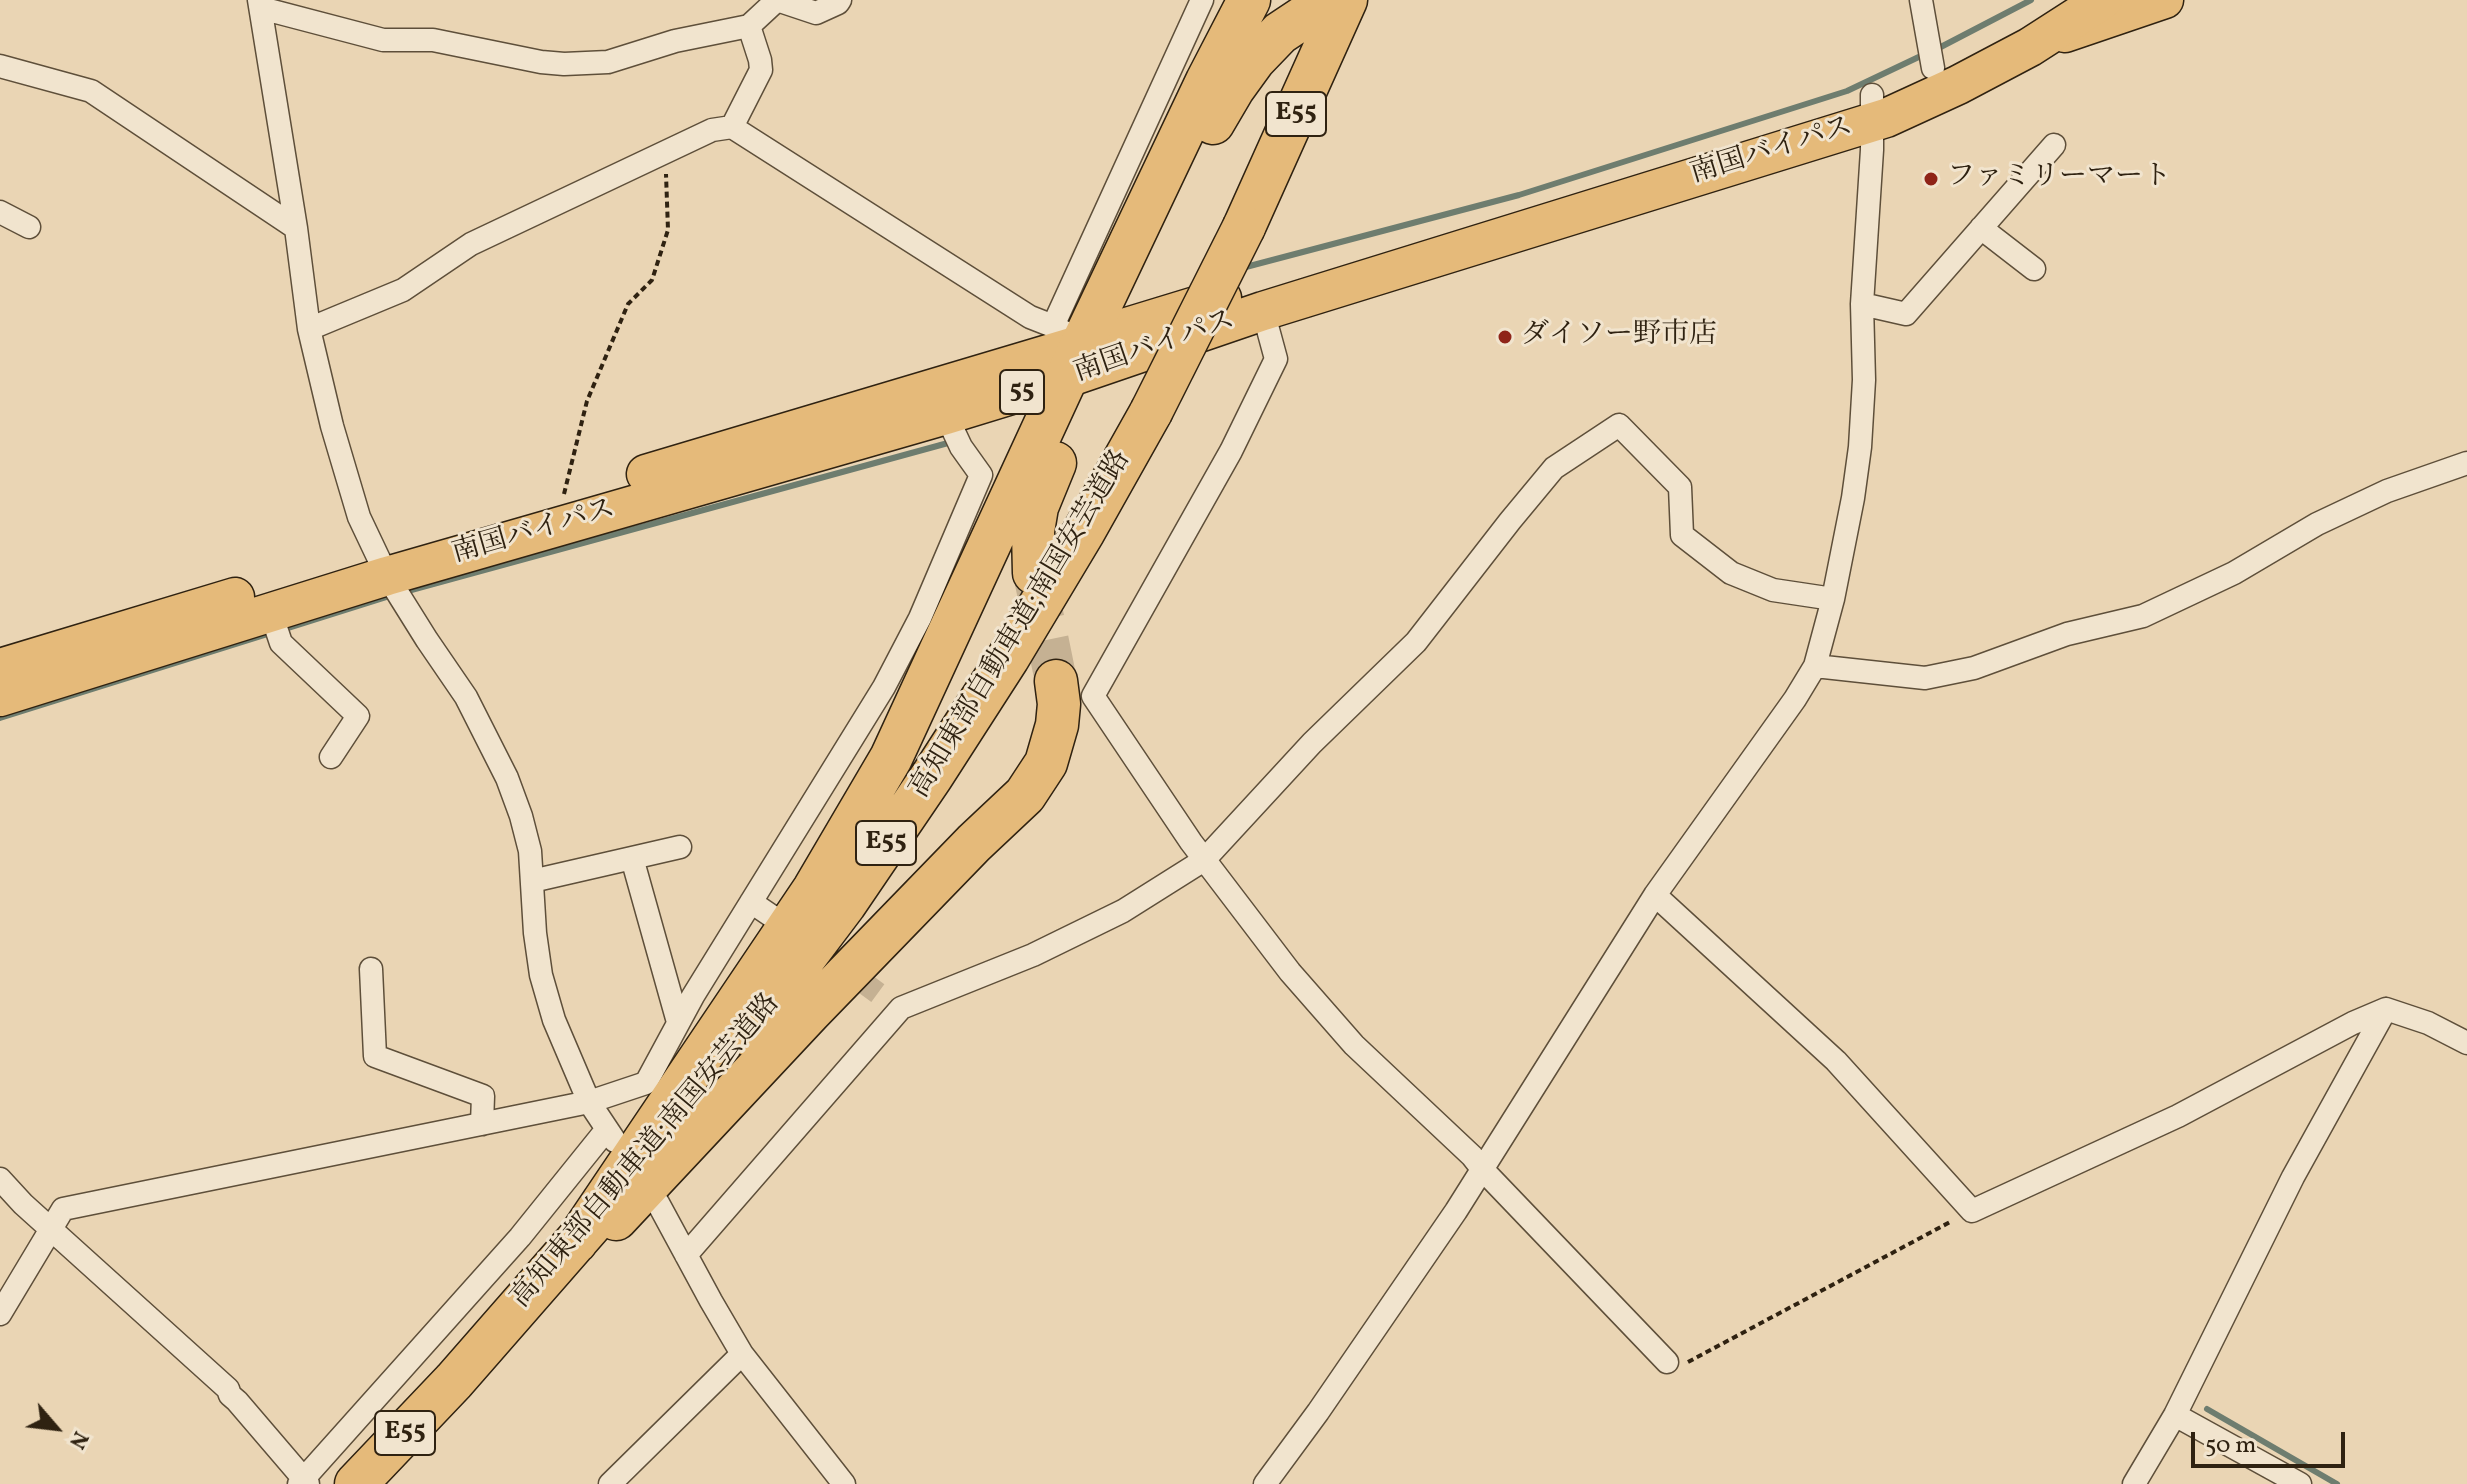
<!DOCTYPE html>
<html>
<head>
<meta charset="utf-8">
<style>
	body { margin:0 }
	#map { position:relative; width:2467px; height:1484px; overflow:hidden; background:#ead5b4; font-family:Vollkorn,serif }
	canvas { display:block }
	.north { position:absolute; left:16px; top:1388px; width:80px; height:80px; -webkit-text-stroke:6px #f1e4ce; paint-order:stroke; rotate:118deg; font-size:22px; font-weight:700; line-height:32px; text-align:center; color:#2f2211 }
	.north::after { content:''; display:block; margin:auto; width:28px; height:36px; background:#2f2211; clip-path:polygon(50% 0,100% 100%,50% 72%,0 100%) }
	.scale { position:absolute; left:2191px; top:1432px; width:154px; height:36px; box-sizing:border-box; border:4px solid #2f2211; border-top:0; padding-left:10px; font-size:24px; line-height:28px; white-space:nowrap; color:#2f2211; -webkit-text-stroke:6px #f1e4ce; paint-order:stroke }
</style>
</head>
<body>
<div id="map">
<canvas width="2467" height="1484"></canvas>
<div class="north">N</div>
<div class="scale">50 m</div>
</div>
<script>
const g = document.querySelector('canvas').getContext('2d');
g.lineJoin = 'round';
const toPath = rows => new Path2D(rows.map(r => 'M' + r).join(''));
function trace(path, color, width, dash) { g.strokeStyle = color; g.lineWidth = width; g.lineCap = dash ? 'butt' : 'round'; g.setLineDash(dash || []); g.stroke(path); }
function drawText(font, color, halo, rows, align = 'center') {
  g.font = font + ' Vollkorn,"Noto Serif JP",serif'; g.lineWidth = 6; g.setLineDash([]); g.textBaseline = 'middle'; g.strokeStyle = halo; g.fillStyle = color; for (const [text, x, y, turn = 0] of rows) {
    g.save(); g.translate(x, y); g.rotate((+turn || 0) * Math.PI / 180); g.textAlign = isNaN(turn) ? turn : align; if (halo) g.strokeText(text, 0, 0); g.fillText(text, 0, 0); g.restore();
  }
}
const stream = toPath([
	[1935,50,2031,0],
	[1242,268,1519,195,1847,91,1925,54],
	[404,592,948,443],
	[282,630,393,595],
	[0,718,271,633],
	[2207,1409,2337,1484]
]);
const minorTunnel = toPath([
	[807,941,883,997]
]);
const motorwayTunnel = toPath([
	[1035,578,1056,681]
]);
const path = toPath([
	[564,494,587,401,628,304,652,280,668,230,666,174],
	[1688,1362,1952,1221]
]);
const minor = toPath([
	[259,0,296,228,309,329,332,426,359,517,387,576,427,640,466,697,507,778,521,816,530,851,535,933,541,975,554,1020,589,1102,615,1141],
	[1921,0,1933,68],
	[261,8,383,40,433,40,541,62,564,64,608,62,675,41,749,26,777,0,816,13,838,3,840,0],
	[749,26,760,60,761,70,732,127,1030,317,1053,326],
	[0,66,91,91,296,228],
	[0,212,29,227],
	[1981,228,2034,269],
	[1862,304,1906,314,2054,145],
	[1263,311,1276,359,1231,451,1093,696,1191,842,1290,972,1354,1045,1472,1156,1483,1170,1667,1362],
	[309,329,403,290,471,244,712,130,732,127],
	[1064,332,1053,326,1202,0],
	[271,613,281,643,358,716,331,757],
	[1815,666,1925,678,1974,668,2067,634,2143,616,2234,573,2317,524,2387,491,2467,463],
	[632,858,678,1022],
	[532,881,680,847],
	[1655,895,1836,1061,1972,1211,2178,1116,2353,1023,2386,1009,2428,1023,2467,1043],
	[751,902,773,917],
	[371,969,375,1056,483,1096,482,1124],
	[0,1179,23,1204,228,1389,230,1395,237,1401,308,1484],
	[658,1203,711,1301,742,1354,844,1484],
	[686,1255,901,1008,1033,955,1123,911,1204,860,1312,743,1416,642,1510,521,1554,468,1619,425,1680,487,1682,535,1731,573,1773,590,1833,599],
	[0,1314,63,1209,589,1102,646,1083,693,996,884,687,920,618,981,475,961,447,946,415],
	[2175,1415,2300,1484],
	[299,1484,520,1237,607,1129],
	[610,1484,742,1354],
	[1265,1484,1318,1412,1456,1211,1655,895,1795,699,1815,666,1833,599,1853,498,1860,447,1864,380,1862,304,1872,150,1872,95],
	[2134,1484,2175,1415,2293,1177,2386,1009]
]);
const primary = toPath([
	[2065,34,2165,0]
]);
const trunk = toPath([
	[646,474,1082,344,1117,330,1222,298],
	[0,668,235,597],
	[0,697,387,576,946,415,1067,378,1263,311,1886,118,1958,85,2030,47,2103,0]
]);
const motorway = toPath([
	[1213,123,1233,89,1254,60,1280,33,1310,13],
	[1244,227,1346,0],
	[1034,573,1033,531,1037,507,1055,463],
	[747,1034,845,904,932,776,1008,658,1083,533,1151,412],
	[616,1219,810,1012,974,843,1025,795,1046,763,1057,725,1059,704,1056,681],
	[576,1242,814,889,891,758,1082,344,1207,81,1249,0],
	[356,1484,454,1381,593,1222]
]);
const motorwayBridge = toPath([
	[1151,412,1244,227]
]);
const markers = [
	[1931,179,8,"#8f2418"],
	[1505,337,8,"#8f2418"]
];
const shields = [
	[1296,114,60],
	[1022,392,44],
	[886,843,60],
	[405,1433,60]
];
const shieldNames = [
	["E55",1296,114],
	["55",1022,392],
	["E55",886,843],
	["E55",405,1433]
];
const streetNames = [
	["南国バイパス",1772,152,-17],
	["南国バイパス",1155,348,-19],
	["南国バイパス",534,533,-16],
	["高知東部自動車道;南国安芸道路",1022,625,-59],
	["高知東部自動車道;南国安芸道路",647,1152,-50]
];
const poiNames = [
	["ファミリーマート",1947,179],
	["ダイソー野市店",1521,337]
];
trace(stream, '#6e7d6f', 6);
trace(minorTunnel, '#c5b193', 22, [22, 11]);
trace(motorwayTunnel, '#c5b193', 42, [42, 21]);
trace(minor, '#5e4f3a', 25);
trace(primary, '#2f2211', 39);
trace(trunk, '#2f2211', 41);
trace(motorway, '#2f2211', 45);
trace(path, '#2f2211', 4, [6, 4]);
trace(minor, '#f1e4ce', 22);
trace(primary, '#e5ba7a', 36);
trace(trunk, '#e5ba7a', 38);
trace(motorway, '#e5ba7a', 42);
trace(motorwayBridge, '#2f2211', 45, []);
trace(motorwayBridge, '#e5ba7a', 42);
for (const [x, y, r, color] of markers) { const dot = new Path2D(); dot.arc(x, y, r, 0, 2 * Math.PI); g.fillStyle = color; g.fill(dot); trace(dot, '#f1e4ce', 3); }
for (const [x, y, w] of shields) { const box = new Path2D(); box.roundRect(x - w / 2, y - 22, w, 44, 6); g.fillStyle = '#f1e4ce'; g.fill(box); trace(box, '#2f2211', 2); }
drawText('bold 26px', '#2f2211', null, shieldNames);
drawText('28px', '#2f2211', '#f1e4ce', streetNames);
drawText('28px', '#2f2211', '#f1e4ce', poiNames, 'left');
</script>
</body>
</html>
